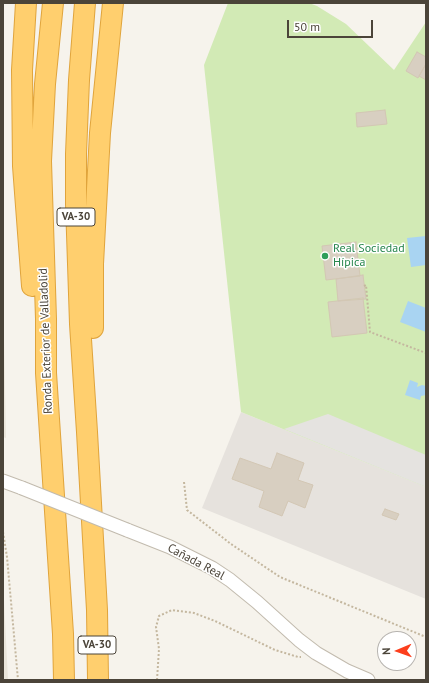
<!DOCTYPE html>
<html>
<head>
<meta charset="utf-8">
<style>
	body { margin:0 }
	#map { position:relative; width:429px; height:683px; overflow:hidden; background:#f6f3ec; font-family:"PT Sans",sans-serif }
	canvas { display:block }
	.frame { position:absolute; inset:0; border:4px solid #4b4439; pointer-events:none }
	.north { position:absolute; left:377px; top:631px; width:40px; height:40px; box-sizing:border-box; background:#fff; border:1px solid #b7b4b0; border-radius:50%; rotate:268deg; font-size:11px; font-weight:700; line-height:16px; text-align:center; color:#4b4439 }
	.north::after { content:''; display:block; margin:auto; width:14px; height:18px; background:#fc3f1d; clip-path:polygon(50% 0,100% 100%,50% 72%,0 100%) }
	.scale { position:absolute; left:287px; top:20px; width:86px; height:18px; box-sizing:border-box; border:2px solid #4b4439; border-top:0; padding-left:5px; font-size:12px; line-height:14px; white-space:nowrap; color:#4b4439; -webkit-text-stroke:3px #fff; paint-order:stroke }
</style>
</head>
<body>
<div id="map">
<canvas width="429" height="683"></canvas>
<div class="frame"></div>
<div class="north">N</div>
<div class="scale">50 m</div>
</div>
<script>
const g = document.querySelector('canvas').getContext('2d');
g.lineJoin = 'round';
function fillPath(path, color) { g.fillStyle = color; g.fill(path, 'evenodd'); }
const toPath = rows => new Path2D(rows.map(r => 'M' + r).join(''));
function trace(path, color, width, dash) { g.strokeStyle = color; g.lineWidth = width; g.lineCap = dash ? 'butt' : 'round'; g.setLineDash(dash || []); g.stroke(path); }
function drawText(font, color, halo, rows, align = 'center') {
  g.font = font + ' "PT Sans",sans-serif'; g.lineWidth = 3; g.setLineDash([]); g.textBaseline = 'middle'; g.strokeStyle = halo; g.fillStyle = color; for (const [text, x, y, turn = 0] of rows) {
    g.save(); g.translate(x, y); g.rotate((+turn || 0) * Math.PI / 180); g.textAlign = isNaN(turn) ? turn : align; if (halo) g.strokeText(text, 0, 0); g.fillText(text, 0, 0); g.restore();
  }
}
const residential = toPath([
	[3,288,6,438,3,437],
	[3,580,8,680,3,680]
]);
const industrial = toPath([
	[241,412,426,487,426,599,202,508]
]);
const green = toPath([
	[228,3,309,3,317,6,346,24,394,70,426,22,426,487,241,412,204,65]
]);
const parking = toPath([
	[328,414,426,455,426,487,284,429]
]);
const water = toPath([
	[426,236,426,265,411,267,407,238],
	[408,301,426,308,426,332,400,322],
	[410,380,418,383,417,387,422,385,426,386,426,395,421,396,420,400,405,395]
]);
const building = toPath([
	[417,52,426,57,426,64,418,78,406,71,417,52],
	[426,64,426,80,419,76,426,64],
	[385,110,387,124,357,127,356,113,385,110],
	[356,242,360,276,326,280,322,246,356,242],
	[363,275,366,299,338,301,336,279,363,275],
	[363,298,367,333,332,337,328,302,363,298],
	[277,453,304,463,298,480,313,485,305,508,288,501,282,516,259,507,264,491,232,479,240,458,271,469,277,453],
	[385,509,399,514,396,520,382,515,385,509]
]);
const path = toPath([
	[364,286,366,285,370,332,426,353],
	[184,482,187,510,231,544,280,577,426,637],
	[3,532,7,557,18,680],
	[157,680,159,649,156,627,159,616,172,610,194,613,215,621,275,650,298,657,301,657]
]);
const tertiary = toPath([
	[3,481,22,488],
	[127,530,170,547,212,568,230,580,257,602,299,640,316,653,347,671,368,680]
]);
const motorway = toPath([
	[26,3,22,70,23,166,32,286],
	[53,3,45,84,41,161,46,319,46,373,63,634,64,680],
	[85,3,79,80,76,154,76,204,80,324,87,432,97,610,98,680],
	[93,328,93,264,100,133,113,3]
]);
const tertiaryBridge = toPath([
	[22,488,127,530]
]);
const markers = [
	[325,256,4,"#2e9e5b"]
];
const shields = [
	[76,217,38],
	[97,645,38]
];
const shieldNames = [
	["VA-30",76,217],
	["VA-30",97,645]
];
const leisureNames = [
	["Real Sociedad",333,249],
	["Hípica",333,263]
];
const streetNames = [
	["Ronda Exterior de Valladolid",46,341,-92],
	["Cañada Real",196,562,28]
];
fillPath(residential, '#eae5da');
fillPath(industrial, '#e6e2dd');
fillPath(green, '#d2eab5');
fillPath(parking, '#e5e3e0');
fillPath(water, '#a9d4f2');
fillPath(building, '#d8cfc1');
trace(building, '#d3c7b4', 1);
trace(tertiary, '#c2bbae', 15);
trace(motorway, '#e0a43c', 22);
trace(path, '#c4b79f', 2, [2, 2]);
trace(tertiary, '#fff', 13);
trace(motorway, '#ffcf6e', 20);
trace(tertiaryBridge, '#c2bbae', 15, []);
trace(tertiaryBridge, '#fff', 13);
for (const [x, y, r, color] of markers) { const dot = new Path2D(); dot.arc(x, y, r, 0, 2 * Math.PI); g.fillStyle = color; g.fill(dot); trace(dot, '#fff', 1.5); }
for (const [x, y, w] of shields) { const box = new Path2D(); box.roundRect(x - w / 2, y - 9, w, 18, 3); g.fillStyle = '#fff'; g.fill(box); trace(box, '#4b4439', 1); }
drawText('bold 11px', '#4b4439', null, shieldNames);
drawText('12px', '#27864d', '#fff', leisureNames, 'left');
drawText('12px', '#4b4439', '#fff', streetNames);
</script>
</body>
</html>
